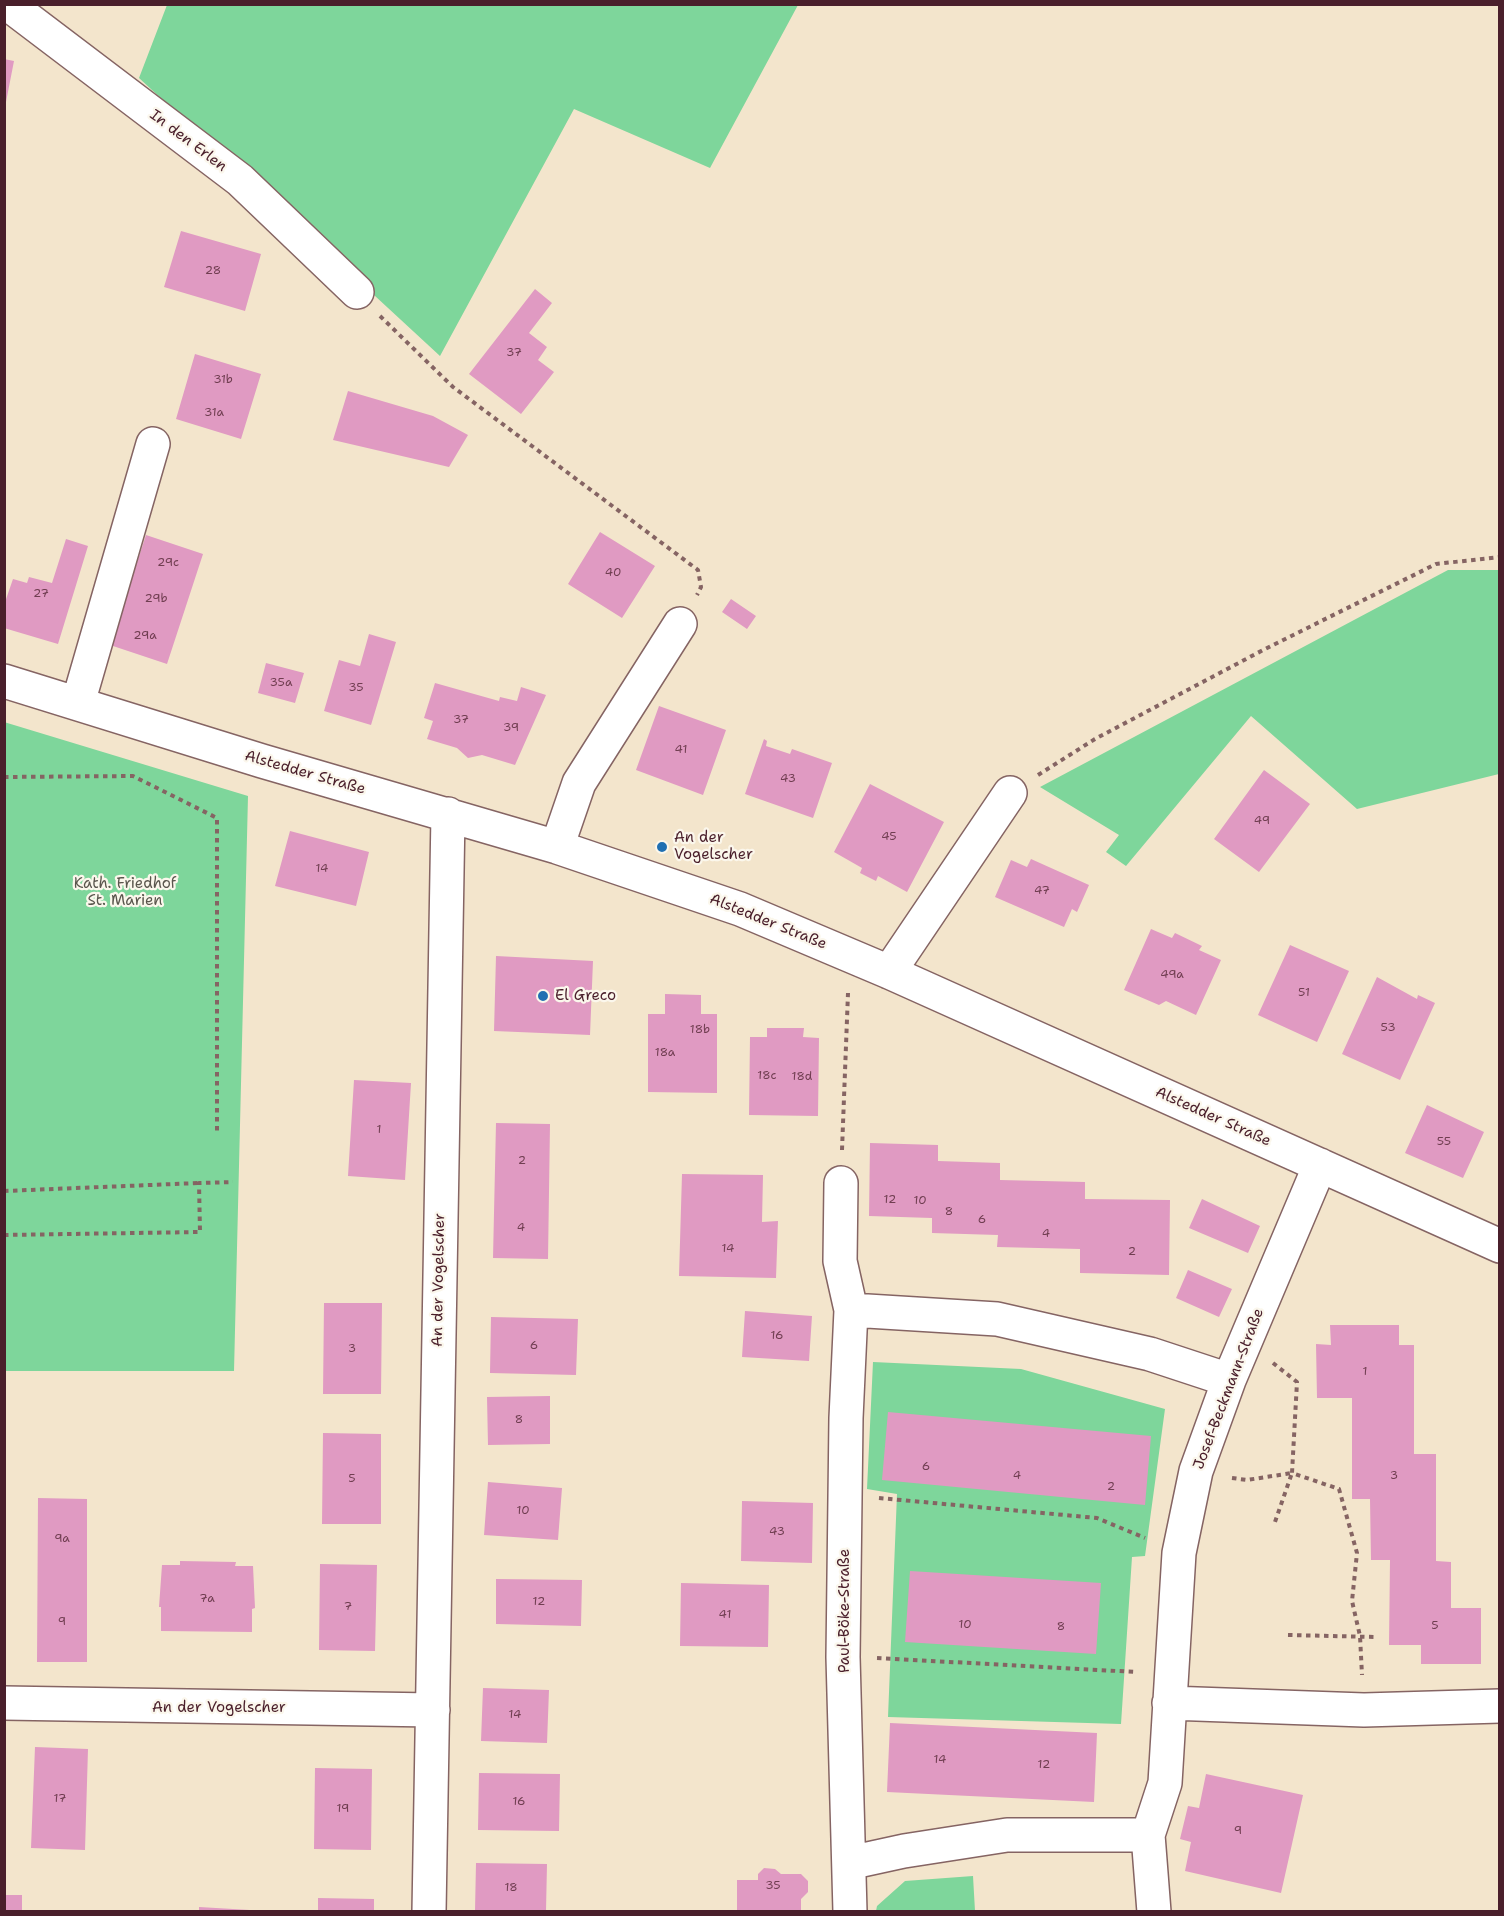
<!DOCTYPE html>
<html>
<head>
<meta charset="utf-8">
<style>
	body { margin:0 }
	#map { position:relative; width:1504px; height:1916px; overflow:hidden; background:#f3e5cc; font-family:"Shantell Sans",sans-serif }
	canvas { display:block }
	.frame { position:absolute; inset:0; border:6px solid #4a1f2b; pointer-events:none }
</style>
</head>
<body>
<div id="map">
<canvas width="1504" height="1916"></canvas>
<div class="frame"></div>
</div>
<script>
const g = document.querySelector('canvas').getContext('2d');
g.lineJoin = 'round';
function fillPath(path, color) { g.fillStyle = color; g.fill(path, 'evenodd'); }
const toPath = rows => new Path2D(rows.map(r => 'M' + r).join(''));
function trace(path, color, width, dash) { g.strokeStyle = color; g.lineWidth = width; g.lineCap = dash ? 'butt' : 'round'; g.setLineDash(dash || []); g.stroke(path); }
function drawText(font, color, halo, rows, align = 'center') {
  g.font = font + ' "Shantell Sans",sans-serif'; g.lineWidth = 4.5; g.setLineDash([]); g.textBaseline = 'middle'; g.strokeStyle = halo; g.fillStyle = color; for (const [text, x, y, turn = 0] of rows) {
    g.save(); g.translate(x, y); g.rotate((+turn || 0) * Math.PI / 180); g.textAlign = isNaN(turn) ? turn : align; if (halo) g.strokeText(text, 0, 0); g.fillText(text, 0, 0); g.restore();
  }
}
const green = toPath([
	[167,5,798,5,710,168,574,109,440,356,139,78],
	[1448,570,1499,570,1499,774,1357,809,1251,716,1126,866,1106,852,1119,835,1040,787],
	[4,722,248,796,234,1371,5,1371],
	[873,1362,1021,1369,1165,1409,1145,1556,1132,1557,1121,1724,888,1717,897,1494,867,1489],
	[973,1876,975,1911,876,1911,877,1906,905,1881]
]);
const building = toPath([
	[4,59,14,61,6,102,4,102],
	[181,231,261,254,245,311,164,287],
	[535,289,552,303,529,333,547,347,538,360,554,372,521,414,469,374],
	[195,354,261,374,241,439,176,419],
	[348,391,433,416,468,435,449,467,333,440],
	[600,532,655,566,622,618,568,584],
	[146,535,203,554,167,664,110,645],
	[66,539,88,546,58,644,4,628,4,605,13,579,27,583,29,577,52,583],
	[731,599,756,616,747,629,722,612],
	[369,634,396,642,371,725,324,711,339,660,360,666],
	[266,663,304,673,295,703,258,693],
	[435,683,499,701,500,697,517,701,521,687,546,695,515,765,482,755,468,758,457,748,427,739,433,721,424,718],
	[659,706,726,730,703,795,636,770],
	[764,739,767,741,766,746,790,754,792,749,832,763,813,818,745,794],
	[1264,770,1310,804,1259,872,1214,839],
	[870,784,944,822,907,892,878,876,876,881,860,873,862,868,834,852],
	[290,831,369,852,356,906,275,886],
	[1031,859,1089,885,1077,912,1072,909,1064,927,995,897,1011,860,1027,867],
	[1151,929,1172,938,1175,933,1202,946,1199,950,1221,960,1196,1015,1166,1001,1159,1005,1124,990],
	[1290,945,1349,971,1317,1042,1258,1015],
	[496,956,593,961,590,1035,494,1031],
	[1377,977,1417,999,1418,995,1435,1003,1400,1080,1342,1054],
	[665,994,701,995,701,1014,717,1014,717,1093,648,1092,648,1014,665,1014],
	[767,1028,804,1028,803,1037,819,1038,818,1116,749,1115,750,1037,767,1037],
	[354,1080,411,1083,405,1180,348,1176],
	[1427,1105,1484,1132,1463,1178,1405,1153],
	[496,1123,550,1124,548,1259,493,1258],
	[870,1143,938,1145,938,1161,1000,1163,1000,1180,1085,1182,1085,1199,1170,1200,1169,1275,1080,1273,1080,1249,997,1247,998,1235,932,1233,932,1218,869,1216],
	[682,1174,763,1175,762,1222,778,1221,776,1278,679,1276],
	[1202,1199,1260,1226,1248,1253,1189,1228],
	[1188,1270,1232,1289,1219,1317,1176,1298],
	[324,1303,382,1303,381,1394,323,1394],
	[745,1311,812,1316,809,1361,742,1357],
	[491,1317,578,1319,576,1375,490,1373],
	[1330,1325,1399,1325,1399,1345,1414,1345,1414,1454,1436,1454,1436,1561,1451,1562,1451,1608,1481,1608,1481,1664,1421,1664,1421,1645,1389,1645,1390,1560,1371,1560,1370,1499,1352,1499,1352,1398,1317,1398,1316,1344,1331,1345],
	[550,1396,550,1444,488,1445,487,1397],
	[888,1412,1151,1436,1145,1505,882,1480],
	[323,1433,381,1434,381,1524,322,1524],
	[488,1482,562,1488,558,1540,484,1535],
	[38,1498,87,1499,87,1662,37,1662],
	[742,1501,813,1503,812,1563,741,1561],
	[180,1561,236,1562,235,1566,253,1566,255,1608,252,1609,252,1632,161,1631,161,1607,159,1607,162,1565,180,1565],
	[320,1564,377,1565,375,1651,319,1650],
	[910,1571,1101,1583,1096,1654,905,1642],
	[496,1579,582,1580,581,1626,496,1624],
	[681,1583,769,1585,768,1647,680,1646],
	[483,1688,549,1690,547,1743,481,1741],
	[890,1723,1097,1733,1094,1802,887,1792],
	[35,1747,88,1749,85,1850,31,1848],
	[315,1768,372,1769,371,1850,314,1849],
	[479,1773,560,1774,559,1831,478,1830],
	[1206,1774,1303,1795,1281,1893,1185,1871,1191,1842,1180,1839,1188,1806,1199,1808],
	[476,1863,547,1864,546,1911,475,1911],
	[764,1868,775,1869,781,1874,801,1874,808,1881,808,1892,801,1899,801,1911,737,1911,737,1880,758,1880,758,1874],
	[4,1895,22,1895,22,1911,4,1911],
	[318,1898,374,1899,374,1911,318,1911],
	[199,1907,250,1910,250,1911,199,1911]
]);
const path = toPath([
	[380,316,453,387,698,570,701,587,697,595],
	[1038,775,1095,739,1265,649,1436,564,1500,557],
	[4,777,133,776,217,818,217,1135],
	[842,1150,848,993],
	[4,1191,199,1183],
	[4,1235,200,1232,199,1183,233,1182],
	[1273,1363,1297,1382,1292,1473,1339,1489,1357,1553,1352,1601,1360,1636,1362,1675],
	[1232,1478,1247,1480,1292,1473,1275,1522],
	[879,1498,1097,1518,1145,1538],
	[1288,1635,1375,1637],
	[877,1658,1136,1672]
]);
const minor = toPath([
	[8,4,240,180,357,292],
	[4,681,262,761,557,847,740,909,889,972,1500,1246],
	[78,703,153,444],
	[557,847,579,783,680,624],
	[889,972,1010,793],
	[841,1183,840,1261,851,1310,846,1418,843,1657,850,1912],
	[851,1310,997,1319,1150,1354,1229,1380],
	[4,1703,433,1710],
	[1169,1703,1364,1710,1500,1706],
	[849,1863,904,1851,1007,1835,1148,1835],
	[429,1912,448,814],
	[1154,1912,1148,1835,1165,1783,1179,1553,1196,1471,1229,1380,1320,1165]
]);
const markers = [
	[662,847,6,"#1f6fb2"],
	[543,996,6,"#1f6fb2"]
];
const numberNames = [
	["28",213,271],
	["37",514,353],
	["31b",223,380],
	["31a",214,413],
	["29c",168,563],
	["40",613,573],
	["27",41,594],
	["29b",156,599],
	["29a",145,636],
	["35a",281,683],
	["35",356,688],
	["37",461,720],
	["39",511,728],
	["41",681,750],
	["43",788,779],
	["49",1262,821],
	["45",889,837],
	["14",322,869],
	["47",1042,891],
	["49a",1172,975],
	["51",1304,993],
	["53",1388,1028],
	["18b",700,1030],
	["18a",665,1053],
	["18c",767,1076],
	["18d",802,1077],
	["1",379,1130],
	["55",1444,1142],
	["2",522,1161],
	["12",890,1200],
	["10",920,1201],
	["8",949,1212],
	["6",982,1220],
	["4",521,1228],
	["4",1046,1234],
	["14",728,1249],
	["2",1132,1252],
	["16",777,1336],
	["6",534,1346],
	["3",352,1349],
	["1",1365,1372],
	["8",519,1420],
	["6",926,1467],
	["4",1017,1476],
	["3",1394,1476],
	["5",352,1479],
	["2",1111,1487],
	["10",523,1511],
	["43",777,1532],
	["9a",62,1539],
	["7a",207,1599],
	["12",539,1602],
	["7",348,1607],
	["41",725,1615],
	["9",62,1622],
	["10",965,1625],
	["5",1435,1626],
	["8",1061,1627],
	["14",515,1715],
	["14",940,1760],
	["12",1044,1765],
	["17",60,1799],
	["16",519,1802],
	["19",343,1809],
	["9",1238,1831],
	["35",773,1886],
	["18",511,1888]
];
const streetNames = [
	["In den Erlen",188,141,37],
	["Alstedder Straße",305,773,16],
	["Alstedder Straße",768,922,22],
	["Alstedder Straße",1213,1117,24],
	["An der Vogelscher",439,1280,-89],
	["Josef-Beckmann-Straße",1229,1389,-69],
	["Paul-Böke-Straße",845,1611,-90],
	["An der Vogelscher",219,1708]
];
const poiNames = [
	["An der",674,838],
	["Vogelscher",674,855],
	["El Greco",555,996]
];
const parkNames = [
	["Kath. Friedhof",125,884],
	["St. Marien",125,901]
];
fillPath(green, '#7ed69b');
fillPath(building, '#e09ac2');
trace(minor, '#856463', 36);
trace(path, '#856463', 4, [4.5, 4.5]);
trace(minor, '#fff', 33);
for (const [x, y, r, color] of markers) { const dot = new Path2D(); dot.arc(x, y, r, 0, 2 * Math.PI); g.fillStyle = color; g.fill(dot); trace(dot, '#fbf7ec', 2); }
drawText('12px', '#703e51', null, numberNames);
drawText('15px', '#4a1f2b', '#fbf7ec', streetNames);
drawText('15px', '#4a1f2b', '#fbf7ec', poiNames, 'left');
drawText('15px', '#5a564d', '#fbf7ec', parkNames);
</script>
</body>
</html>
